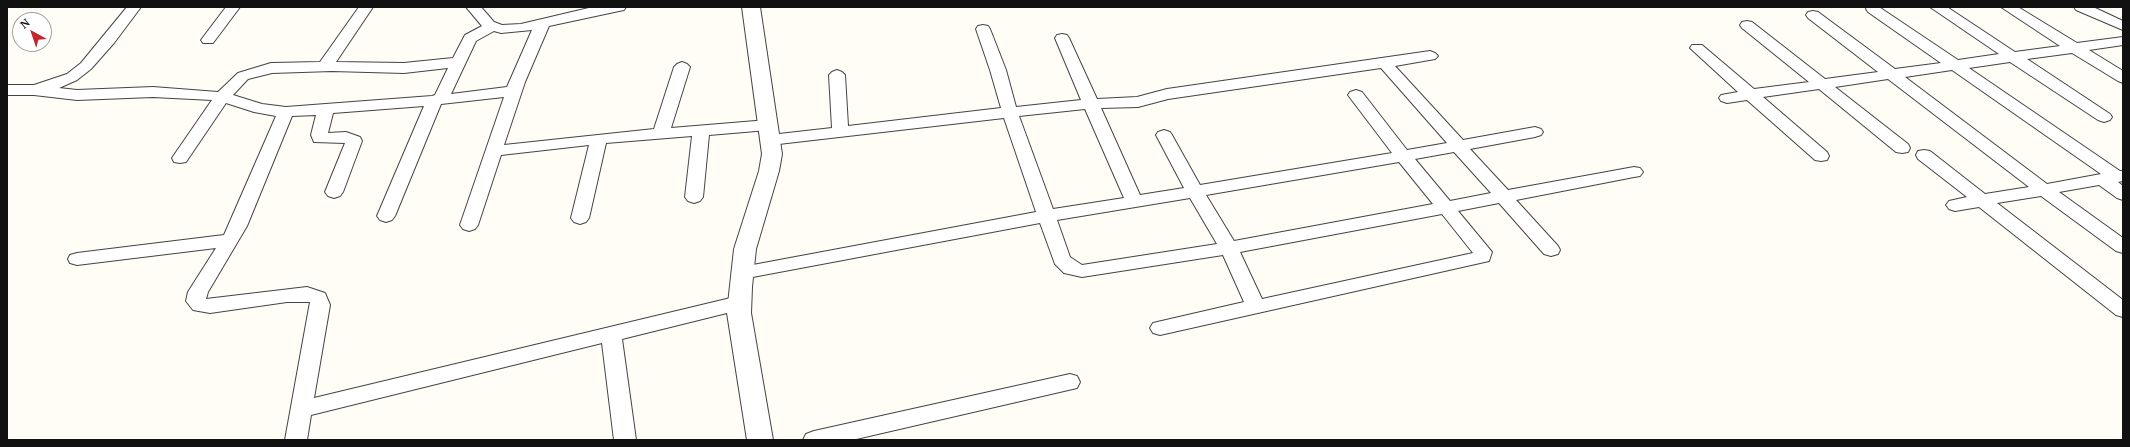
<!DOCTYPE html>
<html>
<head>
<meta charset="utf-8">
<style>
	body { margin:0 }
	#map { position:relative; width:2130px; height:447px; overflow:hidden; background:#fffdf5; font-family:"PT Serif",serif }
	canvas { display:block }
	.frame { position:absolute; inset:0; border:8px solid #111; pointer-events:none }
	.north { position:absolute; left:12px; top:12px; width:40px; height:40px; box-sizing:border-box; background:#fff; border:1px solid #a0a0a0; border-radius:50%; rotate:320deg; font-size:11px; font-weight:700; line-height:16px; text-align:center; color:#111 }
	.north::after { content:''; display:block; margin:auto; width:14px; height:18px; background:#c4262e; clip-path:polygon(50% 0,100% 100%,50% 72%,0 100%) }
</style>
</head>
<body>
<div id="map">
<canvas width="2130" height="447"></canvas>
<div class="frame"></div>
<div class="north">N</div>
</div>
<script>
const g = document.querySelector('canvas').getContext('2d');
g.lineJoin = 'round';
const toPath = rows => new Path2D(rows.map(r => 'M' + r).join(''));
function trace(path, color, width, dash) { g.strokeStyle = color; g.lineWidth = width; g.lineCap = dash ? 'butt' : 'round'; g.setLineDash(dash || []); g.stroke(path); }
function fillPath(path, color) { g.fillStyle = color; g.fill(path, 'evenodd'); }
const minor = toPath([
	[127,7,141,7,114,43,91,69,77,80,59,88,77,90,153,87,218,92,238,73,271,63,320,62,359,7,373,7,336,62,404,63,453,58,465,35,482,26,466,7,481,7,494,22,502,25,521,24,593,7,626,7,624,10,619,11,549,26,525,82,504,145,654,129,674,67,677,64,682,62,687,64,690,67,671,128,768,120,774,122,776,125,774,128,768,130,709,135,703,197,700,201,694,203,688,201,685,197,692,136,606,143,589,218,586,222,580,224,574,222,571,218,589,145,501,155,478,225,475,229,469,231,463,229,460,225,504,97,441,104,395,216,392,220,386,222,380,220,377,216,424,106,333,113,328,133,346,132,360,137,362,141,343,192,340,196,334,198,328,196,325,192,345,143,314,142,311,135,316,115,292,116,247,226,208,292,206,299,307,287,325,293,330,305,314,398,739,296,746,298,749,303,746,308,739,310,622,339,636,440,614,440,602,343,311,415,307,440,285,440,310,302,287,302,210,313,193,310,186,301,188,292,216,248,77,265,70,263,68,259,70,255,77,253,224,235,276,116,254,112,226,103,186,162,180,163,174,162,172,158,212,100,153,97,77,100,34,95,7,95,7,85,34,85,67,74,81,63,127,7],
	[532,30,507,87,451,94,476,41,494,31,501,33,532,30],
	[448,68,435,95,432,96,286,107,262,104,233,95,248,79,272,73,332,71,404,73,448,68],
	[226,7,240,7,213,43,203,43,201,40,226,7],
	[1867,7,1879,7,1958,60,1999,54,1930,7,1947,7,2015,52,2060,46,2001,7,2018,7,2077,43,2123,37,2123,45,2089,50,2123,71,2123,83,2118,81,2072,53,2027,59,2110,114,2112,117,2110,120,2104,122,2098,120,2010,62,1969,68,2120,171,2123,171,2123,181,2118,182,2123,186,2123,200,2117,198,2099,185,2059,192,2123,238,2123,253,2116,251,2041,196,1997,203,2123,300,2123,317,2116,315,1979,207,1955,211,1949,209,1946,205,1949,201,1967,197,1918,159,1916,155,1918,151,1924,150,1930,151,1985,194,2029,187,1888,79,1835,87,1908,144,1910,148,1908,152,1902,153,1896,152,1819,89,1763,97,1827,152,1829,156,1827,160,1821,161,1815,160,1747,100,1727,103,1721,101,1719,98,1721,95,1738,92,1690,48,1692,45,1702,45,1754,89,1809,82,1742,28,1740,25,1742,22,1747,21,1752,22,1825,79,1878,72,1808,18,1806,15,1808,12,1813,11,1818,12,1895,69,1941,63,1868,12,1866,9,1867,7],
	[1952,70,2101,174,2047,184,1905,77,1952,70],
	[2074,7,2093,7,2123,21,2123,30,2076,10,2074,7],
	[983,25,988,26,990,29,1006,70,1016,107,1081,100,1055,38,1057,35,1062,34,1067,35,1069,38,1097,99,1137,97,1167,89,1430,51,1435,53,1438,56,1435,59,1395,66,1463,140,1535,127,1541,129,1543,132,1541,135,1535,137,1470,149,1508,190,1634,167,1640,168,1643,172,1640,176,1634,177,1516,200,1558,246,1560,250,1558,254,1551,256,1544,254,1499,203,1458,211,1492,252,1489,261,1160,335,1153,333,1150,328,1153,323,1244,302,1223,255,1082,277,1064,273,1055,264,1040,223,742,279,735,278,733,273,735,268,742,267,1036,212,1004,118,770,145,764,144,762,140,764,136,770,135,832,128,829,75,832,72,837,70,842,72,845,75,848,126,1001,108,990,70,976,29,978,26,983,25],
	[1381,68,1447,143,1407,150,1362,92,1356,90,1350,92,1348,95,1392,153,1200,185,1172,135,1170,132,1164,130,1158,132,1156,135,1184,188,1140,195,1101,108,1138,107,1168,99,1381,68],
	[1085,109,1124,198,1053,209,1019,116,1085,109],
	[1454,152,1491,193,1450,201,1415,159,1454,152],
	[1399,162,1433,204,1234,241,1206,195,1399,162],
	[1190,198,1217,244,1082,265,1070,257,1057,220,1190,198],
	[1442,214,1473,253,1262,299,1240,252,1442,214],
	[1070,374,1077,376,1080,382,1077,388,852,440,803,440,806,434,814,431,1070,374]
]);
const tertiary = toPath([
	[742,7,760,7,782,154,779,171,756,249,752,287,751,313,773,440,747,440,727,313,734,249,759,171,762,154,742,7]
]);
trace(minor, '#444', 2);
trace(tertiary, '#444', 2);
fillPath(minor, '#fff');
fillPath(tertiary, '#fff');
</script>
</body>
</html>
